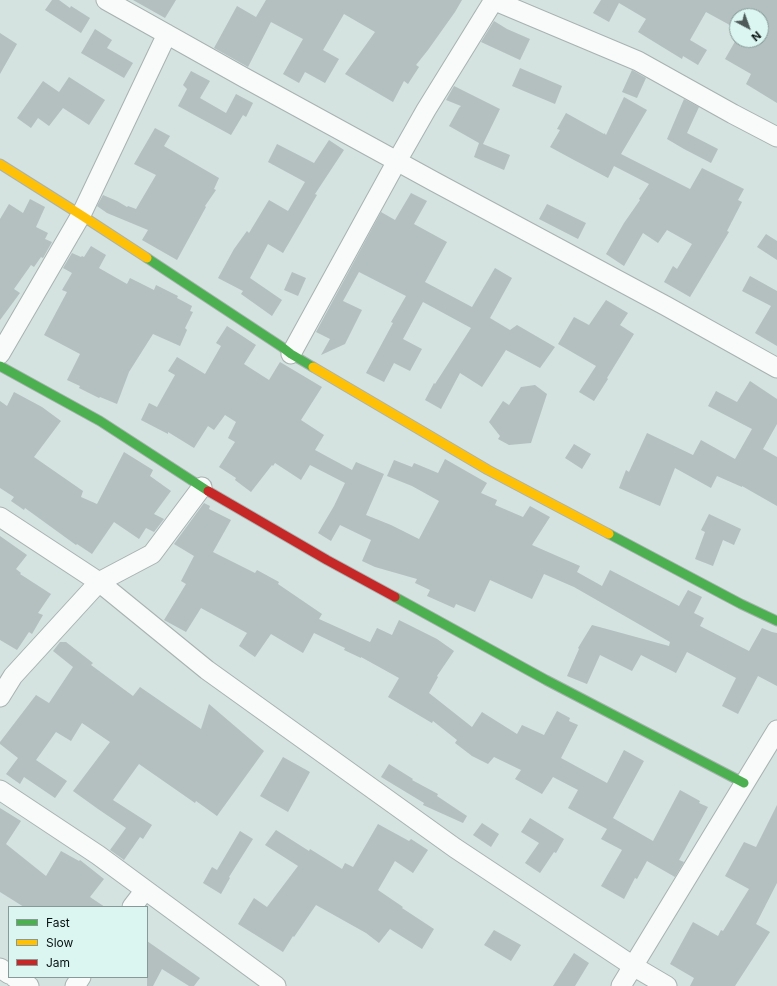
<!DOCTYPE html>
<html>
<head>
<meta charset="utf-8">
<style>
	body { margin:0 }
	#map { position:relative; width:777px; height:986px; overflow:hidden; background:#d4e2e0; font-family:Inter,sans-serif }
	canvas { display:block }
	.legend { position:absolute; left:8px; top:906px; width:140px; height:72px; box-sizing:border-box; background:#dbf6f1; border:1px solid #879a97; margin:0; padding:5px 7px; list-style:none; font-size:12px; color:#081110 }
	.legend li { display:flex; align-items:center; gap:8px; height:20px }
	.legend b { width:20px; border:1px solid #879a97 }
	.north { position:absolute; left:729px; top:8px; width:40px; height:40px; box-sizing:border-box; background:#dbf6f1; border:1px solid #879a97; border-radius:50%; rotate:139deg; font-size:11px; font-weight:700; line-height:16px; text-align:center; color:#081110 }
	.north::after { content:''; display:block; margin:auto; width:14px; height:18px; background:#4f5a59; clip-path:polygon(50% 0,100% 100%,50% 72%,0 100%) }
</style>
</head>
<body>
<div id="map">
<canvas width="777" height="986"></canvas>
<ul class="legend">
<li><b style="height:5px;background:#4caf50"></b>Fast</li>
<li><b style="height:5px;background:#ffc107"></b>Slow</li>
<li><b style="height:5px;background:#c62828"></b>Jam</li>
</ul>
<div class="north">N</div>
</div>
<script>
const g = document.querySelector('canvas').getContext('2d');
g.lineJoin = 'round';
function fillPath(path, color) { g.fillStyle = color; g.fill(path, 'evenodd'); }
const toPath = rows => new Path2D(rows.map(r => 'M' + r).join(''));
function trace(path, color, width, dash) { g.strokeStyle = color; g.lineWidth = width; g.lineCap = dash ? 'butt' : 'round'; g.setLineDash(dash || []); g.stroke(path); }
const building = toPath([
	[52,0,59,0,70,8,71,6,90,18,81,33,45,10],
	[133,0,176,0,165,18],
	[266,0,462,0,455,12,428,50,416,65,419,67,408,84,404,81,393,102,345,74,375,32,344,14,323,50,339,59,325,83,305,72,299,83,283,74,303,39,271,22,248,67,214,48,237,6,256,17],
	[601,0,777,0,777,103,746,84,751,74,725,59,737,38,737,40,761,40,761,16,737,16,737,29,706,12,690,40,707,50,698,65,683,56,682,59,638,32,646,19,619,3,609,22,593,13],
	[494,21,507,29,530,39,520,60,481,42],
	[95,29,112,40,107,48,133,63,124,78,81,53],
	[0,33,17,44,0,74],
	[520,68,562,86,555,104,512,86],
	[632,70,646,78,637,98,622,92],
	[191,71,210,81,200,98,226,113,236,94,253,103,246,117,243,115,231,135,178,106,187,89,183,85],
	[69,77,105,100,89,125,63,108,49,126,38,118,31,128,17,118,43,81,59,92],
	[454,86,500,109,483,144,510,155,504,170,474,157,479,143,449,126,459,108,461,106,446,100],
	[624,97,647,110,621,154,690,189,702,168,744,189,738,200,742,202,727,231,729,232,690,297,664,282,673,266,677,269,692,244,667,230,658,243,643,233,624,266,606,254,624,223,640,200,639,199,649,184,614,166,608,178,574,160,550,147,560,130,557,129,566,113,604,134,604,133,606,135],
	[684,99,699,107,687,133,718,149,711,163,684,149,667,139],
	[155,128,170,136,164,146,219,178,214,189,216,190,205,206,206,207,177,260,142,240,148,230,107,213,97,206,103,195,117,201,127,207,128,206,136,209,156,175,134,164],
	[329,140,344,150,315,194,317,195,283,253,268,244,250,278,282,300,272,316,241,294,243,291,218,278,234,249,247,231,249,233,269,200,288,211,305,182,268,162,277,144,314,163],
	[411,193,427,201,414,224,447,242,425,282,472,307,495,268,512,278,490,318,510,330,517,325,555,347,540,368,506,350,482,387,460,373,441,409,425,400,434,383,435,384,471,328,423,302,403,339,422,349,410,371,394,363,384,382,366,373,393,323,391,322,406,296,359,272,343,301,362,310,345,344,321,355,330,339,316,332,381,212,395,220],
	[30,199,45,207,36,227,48,233,45,239,52,242,43,258,41,257,34,267,31,265,14,289,20,293,0,320,0,219,9,204,23,213],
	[547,204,586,223,578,239,539,219],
	[766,234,777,241,777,260,757,247],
	[91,246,106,255,99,268,127,284,130,278,154,290,156,285,178,296,177,298,192,306,190,311,193,312,185,328,187,330,180,346,153,334,129,372,117,404,100,397,99,398,79,388,80,386,67,380,80,354,44,335,67,292,62,290,72,273,63,268,72,253,81,257,82,256,84,257],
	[292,272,306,278,298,296,284,290],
	[750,276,777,291,777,346,755,333,771,306,742,291],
	[606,300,628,313,620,325,634,334,607,378,608,379,594,401,579,392,596,366,558,344,574,317,589,325],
	[227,326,256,345,244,364,269,380,280,362,322,387,301,420,324,435,315,450,352,470,356,462,384,474,366,515,391,525,419,539,439,501,412,486,387,476,394,460,412,467,414,463,438,473,445,459,487,483,481,493,497,500,495,505,523,517,530,506,550,517,532,545,580,566,577,572,602,586,610,570,679,606,688,590,702,597,694,613,704,618,700,626,749,651,762,628,772,632,777,633,777,686,758,676,738,714,722,706,736,678,687,652,676,673,641,655,632,671,600,655,587,684,567,676,579,649,578,648,592,625,669,646,670,642,574,587,544,574,532,599,490,580,475,612,456,604,454,608,427,596,430,590,415,583,417,579,375,567,362,561,371,540,340,525,331,541,318,533,334,506,345,483,310,465,301,480,275,463,273,466,272,465,251,492,235,480,236,478,219,467,235,442,228,438,236,422,225,415,214,430,208,426,194,448,168,432,168,434,141,420,149,403,157,407,175,375,168,371,177,357,205,374,221,346,216,343],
	[750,381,777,399,777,424,763,449,777,457,777,506,742,486,742,487,717,476,711,488,675,468,660,506,619,488,626,470,629,472,647,433,693,455,701,440,735,459,752,429,708,406,716,391,737,402],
	[535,385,547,394,531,443,509,445,498,439,500,436,489,422,503,401,509,405,521,387],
	[14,392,42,407,61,421,34,457,83,491,81,497,97,504,124,452,153,470,150,476,171,491,154,514,164,519,154,532,146,528,139,539,114,522,92,554,77,544,76,545,25,508,24,510,11,501,14,497,0,488,0,401,7,406],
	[574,444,591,454,582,469,565,458],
	[204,503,210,506,209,509,231,520,213,552,255,573,257,570,279,582,278,584,322,614,319,619,370,642,377,628,392,635,399,620,437,639,454,651,437,676,438,677,429,693,472,727,482,712,517,734,522,725,544,735,557,711,570,718,569,721,578,725,561,758,607,783,624,750,644,761,613,818,653,841,680,790,700,801,699,803,708,807,679,860,684,862,675,877,647,861,637,879,635,878,624,899,601,886,622,850,601,839,607,829,568,808,578,790,553,777,542,794,515,779,521,770,494,757,488,764,472,756,455,743,457,740,433,721,432,723,388,697,399,678,361,657,361,658,344,650,345,648,314,633,303,653,271,634,255,657,239,646,247,633,201,608,186,632,164,620,186,584,181,581,194,556,174,544],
	[709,514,741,529,734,545,723,540,713,566,695,559,705,532,701,530],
	[0,536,27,555,16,569,21,573,20,574,51,594,38,613,43,615,32,634,29,632,17,650,0,640],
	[60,642,66,642,93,663,91,665,133,696,140,687,201,729,209,704,264,751,217,816,196,801,195,803,139,764,113,800,152,825,143,839,140,837,124,860,110,850,126,828,98,809,73,791,110,742,82,723,71,741,56,732,36,760,67,781,55,798,24,777,20,784,6,774,18,758,0,744,0,742,36,695,49,703,73,667,53,651],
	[283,757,310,772,288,812,260,796],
	[389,764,413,779,412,780,438,794,437,796,467,816,463,823,423,805,424,803,381,777],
	[777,805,777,883,756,924,770,932,735,986,690,986,694,978,670,964,693,922,718,936,721,930,723,931,749,889,725,876,744,842,756,847],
	[0,808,21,821,6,844,46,876,61,851,79,861,80,860,104,879,90,897,105,907,24,907,0,892],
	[530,818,564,839,556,853,554,852,540,873,525,863,539,843,521,832],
	[482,823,499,834,491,847,473,835],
	[378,824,409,841,411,839,428,850,413,873,395,861,378,890,403,907,402,908,434,929,422,949,390,929,379,943,366,933,316,905,294,937,293,936,283,952,238,924,254,898,267,907,298,866,265,845,276,830,309,851,310,849,342,869,345,863,353,867],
	[240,831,253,839,229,877,230,878,221,894,203,883,212,867,217,870],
	[494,930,521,945,511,961,484,945],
	[147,941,200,978,194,986,189,986,162,969,153,986,147,986],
	[574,953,589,963,575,986,553,986]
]);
const street = toPath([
	[106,0,245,78,435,182,666,306,777,368],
	[493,0,638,61,733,114,777,137],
	[0,354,81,215,167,34],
	[291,354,397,161,426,110,494,0],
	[0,517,99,582,207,670,455,848,633,966,667,986],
	[0,697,13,676,99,582,152,554,202,487],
	[0,790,98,855,276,986],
	[132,907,145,890],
	[0,968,9,974],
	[14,977,29,986],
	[75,986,81,977],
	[621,986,777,730]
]);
const fast = toPath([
	[147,258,282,347,291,354,313,367],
	[0,366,100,421,208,491],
	[609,534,741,604,777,621],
	[395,597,546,680,744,783]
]);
const slow = toPath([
	[0,164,81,215,147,258],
	[313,367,488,470,609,534]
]);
const jam = toPath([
	[208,491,327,560,395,597]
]);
fillPath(building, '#b4bfc0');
trace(street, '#a7b2b1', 21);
trace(fast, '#a7b2b1', 11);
trace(slow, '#a7b2b1', 11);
trace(jam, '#a7b2b1', 11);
trace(street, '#f9fbfa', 19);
trace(fast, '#4caf50', 9);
trace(slow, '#ffc107', 9);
trace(jam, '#c62828', 9);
</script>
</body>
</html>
